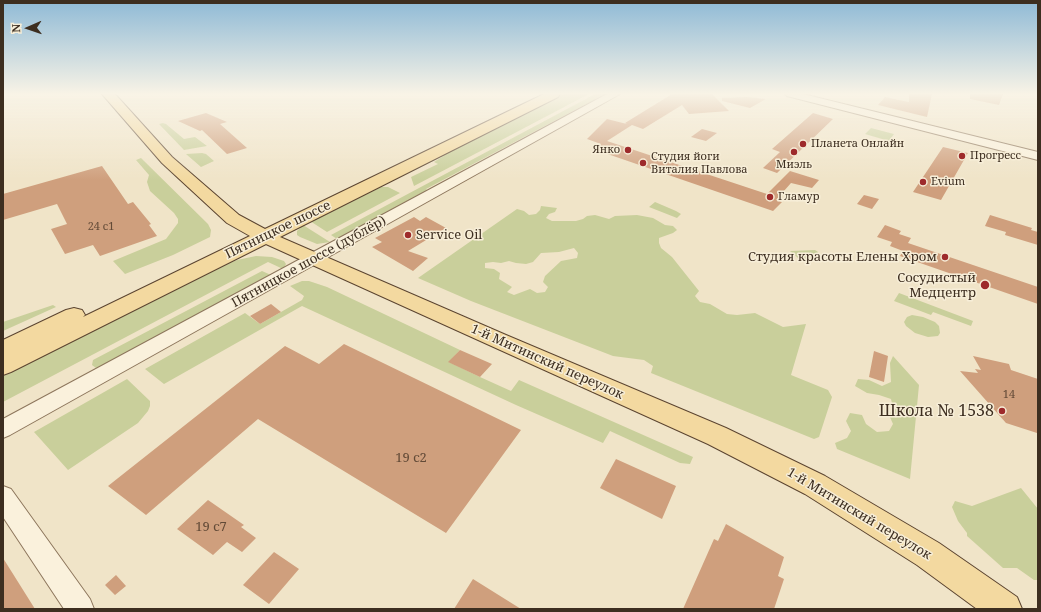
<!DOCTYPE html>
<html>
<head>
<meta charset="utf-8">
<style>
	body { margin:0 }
	#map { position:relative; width:1041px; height:612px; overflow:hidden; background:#f0e4c8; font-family:"Noto Serif",serif }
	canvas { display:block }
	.frame { position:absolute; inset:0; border:4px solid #3d2e20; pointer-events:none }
	.north { position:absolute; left:8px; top:8px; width:40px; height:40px; -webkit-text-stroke:3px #f7eed8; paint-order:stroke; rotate:268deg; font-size:11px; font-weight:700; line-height:16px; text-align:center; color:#3d2e20 }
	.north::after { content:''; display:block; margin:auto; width:14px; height:18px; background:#3d2e20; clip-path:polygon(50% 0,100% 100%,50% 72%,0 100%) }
</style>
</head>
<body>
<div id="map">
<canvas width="1041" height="612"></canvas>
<div class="frame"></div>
<div class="north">N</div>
</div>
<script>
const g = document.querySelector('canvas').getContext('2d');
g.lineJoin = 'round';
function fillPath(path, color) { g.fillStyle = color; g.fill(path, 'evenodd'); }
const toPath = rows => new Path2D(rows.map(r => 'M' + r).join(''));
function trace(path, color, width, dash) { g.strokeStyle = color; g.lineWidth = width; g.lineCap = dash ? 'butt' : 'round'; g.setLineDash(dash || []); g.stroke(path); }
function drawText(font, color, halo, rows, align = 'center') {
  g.font = font + ' "Noto Serif",serif'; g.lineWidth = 3; g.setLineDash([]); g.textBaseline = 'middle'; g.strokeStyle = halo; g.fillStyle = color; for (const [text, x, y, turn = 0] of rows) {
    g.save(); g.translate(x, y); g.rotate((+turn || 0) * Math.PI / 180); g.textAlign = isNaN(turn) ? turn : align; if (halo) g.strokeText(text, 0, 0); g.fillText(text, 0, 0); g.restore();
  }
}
const green = toPath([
	[563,94,589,94,414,186,411,177,438,164,434,162,448,153],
	[595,94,605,94,426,189,427,190,337,239,331,235],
	[163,123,166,124,184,139,195,137,207,146,184,150,159,124],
	[871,128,894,134,889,141,865,134],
	[202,153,206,154,214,161,201,167,186,154],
	[141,158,208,224,211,230,210,237,173,255,125,274,113,261,166,239,178,223,178,219,174,213,150,191,147,182,149,175,136,160],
	[381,187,388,187,400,193,327,232,310,221],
	[655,202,676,211,681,214,677,218,649,207],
	[541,206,557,208,555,212,549,214,546,218,552,221,576,221,583,219,587,216,595,215,609,219,615,216,637,215,653,218,665,225,673,226,677,230,673,233,659,238,659,243,661,248,672,257,699,291,695,296,700,302,710,304,727,314,737,315,755,313,783,327,806,324,791,375,828,390,832,397,819,437,814,439,651,373,653,366,644,360,613,356,471,301,418,278,517,209,524,211,529,215,536,214,540,210],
	[574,248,578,253,577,258,561,261,545,276,543,282,548,287,545,292,537,293,530,289,514,295,507,292,512,287,499,279,500,273,494,269,485,268,485,263,493,262,501,263,509,261,516,263,526,264,533,262,541,253,559,252],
	[303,225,330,242,317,244,300,237,297,235,297,231],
	[815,250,818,252,819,258,808,261,798,258,790,251],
	[256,256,272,257,284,261,286,264,285,266,283,269,268,262,3,402,3,376,226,264,237,260],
	[262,271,271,275,102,366,96,368,92,365,93,360],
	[302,281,309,281,327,287,460,350,449,362,480,377,511,391,519,380,693,457,690,464,680,463,610,431,603,443,516,405,302,306,164,384,145,369,245,313,260,324,302,300,304,296,290,286],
	[899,293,973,321,971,326,933,312,931,315,894,301],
	[53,305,56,307,3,331,3,322],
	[912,315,923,317,935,322,939,326,940,333,938,336,928,337,915,333,906,326,904,322,907,317],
	[893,356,919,385,910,479,837,449,835,443,847,438,851,431,846,421,850,413,862,415,866,424,877,432,889,431,893,424,889,415,893,408,891,399,879,395,867,393,855,386,858,379,869,380,882,386,891,382,890,363],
	[127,379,150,401,150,406,148,411,138,423,68,470,34,432],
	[1021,488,1038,509,1038,580,1034,580,1017,568,1003,568,967,536,967,533,958,521,952,507,955,501,972,506]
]);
const building = toPath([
	[672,94,712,94,729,111,689,114,682,105,643,129,632,125,607,141,767,194,790,171,819,180,812,188,791,183,776,200,782,202,773,211,593,149,601,144,587,139,607,119,627,124,625,123],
	[909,94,932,94,927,117,878,105,885,97,909,102],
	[970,94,1003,94,999,105,970,99],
	[747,97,766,99,750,108,722,101,722,98],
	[206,113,227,122,220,124,247,148,227,154,202,130,200,131,178,121],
	[813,113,833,119,777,173,763,168,780,152,772,149],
	[702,129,717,133,706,141,691,137],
	[943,147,968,153,941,200,913,192],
	[102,166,128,204,133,202,151,224,149,225,157,236,100,256,93,245,65,254,51,229,67,224,57,204,3,220,3,194],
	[864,195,879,199,872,209,857,204],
	[990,215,1032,228,1031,230,1038,232,1038,245,1005,235,1006,232,985,226],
	[414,217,420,221,426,217,446,228,408,251,428,258,413,271,372,247,382,242,375,238],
	[885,225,901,231,899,234,911,238,908,243,1038,287,1038,304,900,256,903,251,890,246,892,242,877,237],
	[271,304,281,312,260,324,250,316],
	[344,344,521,430,446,533,258,419,146,515,108,486,285,346,319,364],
	[460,350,492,364,480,377,448,362],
	[874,351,888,356,884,382,869,377],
	[973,356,1009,364,1011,370,1038,379,1037,433,1006,423,960,371,978,373,975,369,981,370],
	[616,459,676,486,662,519,600,488],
	[208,500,244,525,241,527,256,538,242,552,227,542,213,555,177,529],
	[726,524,784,557,778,576,784,579,774,609,683,609,714,539,718,541],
	[274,552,299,569,269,604,243,585],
	[3,558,35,609,3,609],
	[116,575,126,586,115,595,105,585],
	[473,579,521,609,454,609]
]);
const minor = toPath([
	[607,94,620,94,10,435,3,438,3,419,607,94],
	[785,94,803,94,1038,152,1038,160,787,96,785,94],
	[3,486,11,489,90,599,94,609,64,609,3,517,3,486]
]);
const major = toPath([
	[102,94,115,94,172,157,239,215,265,229,544,94,560,94,558,97,280,237,506,335,726,428,825,476,939,543,1017,597,1022,609,977,609,917,565,805,494,708,444,266,244,11,372,3,375,3,340,66,310,74,308,82,310,85,315,83,317,250,236,227,223,162,163,102,94]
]);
const markers = [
	[803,144,4,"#9e2a2b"],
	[628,150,4,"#9e2a2b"],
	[794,152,4,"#9e2a2b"],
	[962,156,4,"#9e2a2b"],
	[643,163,4,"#9e2a2b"],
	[923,182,4,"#9e2a2b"],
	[770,197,4,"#9e2a2b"],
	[408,235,4,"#9e2a2b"],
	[945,257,4,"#9e2a2b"],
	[985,285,5,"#9e2a2b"],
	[1002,411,4,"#9e2a2b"]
];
const farPoinames = [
	["Планета Онлайн",811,144],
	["Янко",620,150,"right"],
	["Прогресс",970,156],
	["Студия йоги",651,157],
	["Виталия Павлова",651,170],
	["Миэль",794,165,"center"],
	["Evium",931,182],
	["Гламур",778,197]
];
const numberNames = [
	["24 с1",101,227],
	["14",1009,395]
];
const streetNames = [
	["Пятницкое шоссе",278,230,-26],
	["Пятницкое шоссе (дублёр)",309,262,-29],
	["1-й Митинский переулок",547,362,24],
	["1-й Митинский переулок",859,514,31]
];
const poiNames = [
	["Service Oil",416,235,"left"],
	["Студия красоты Елены Хром",937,257],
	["Сосудистый",976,278],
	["Медцентр",976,293]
];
const nearNumbernames = [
	["19 с2",411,458],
	["19 с7",211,527]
];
const nearPoinames = [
	["Школа № 1538",994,411]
];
fillPath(green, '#c9cf9b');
fillPath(building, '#cf9f7d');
trace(minor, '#8d765c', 2);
trace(major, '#5b4430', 2);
fillPath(minor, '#faf1dc');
fillPath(major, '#f3d9a0');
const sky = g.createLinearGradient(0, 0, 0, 180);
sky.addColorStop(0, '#8fbad6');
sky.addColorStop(0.52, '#f8f3e6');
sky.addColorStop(1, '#f8f3e600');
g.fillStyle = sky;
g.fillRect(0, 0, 1041, 180);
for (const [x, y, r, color] of markers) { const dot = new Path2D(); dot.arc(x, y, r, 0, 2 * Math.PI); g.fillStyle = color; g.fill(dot); trace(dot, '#f7eed8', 1.5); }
drawText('11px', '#3d2e20', '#f7eed8', farPoinames, 'left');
drawText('11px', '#624a37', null, numberNames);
drawText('13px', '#3d2e20', '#f7eed8', streetNames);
drawText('13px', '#3d2e20', '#f7eed8', poiNames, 'right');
drawText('13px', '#624a37', null, nearNumbernames);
drawText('16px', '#3d2e20', '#f7eed8', nearPoinames, 'right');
</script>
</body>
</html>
